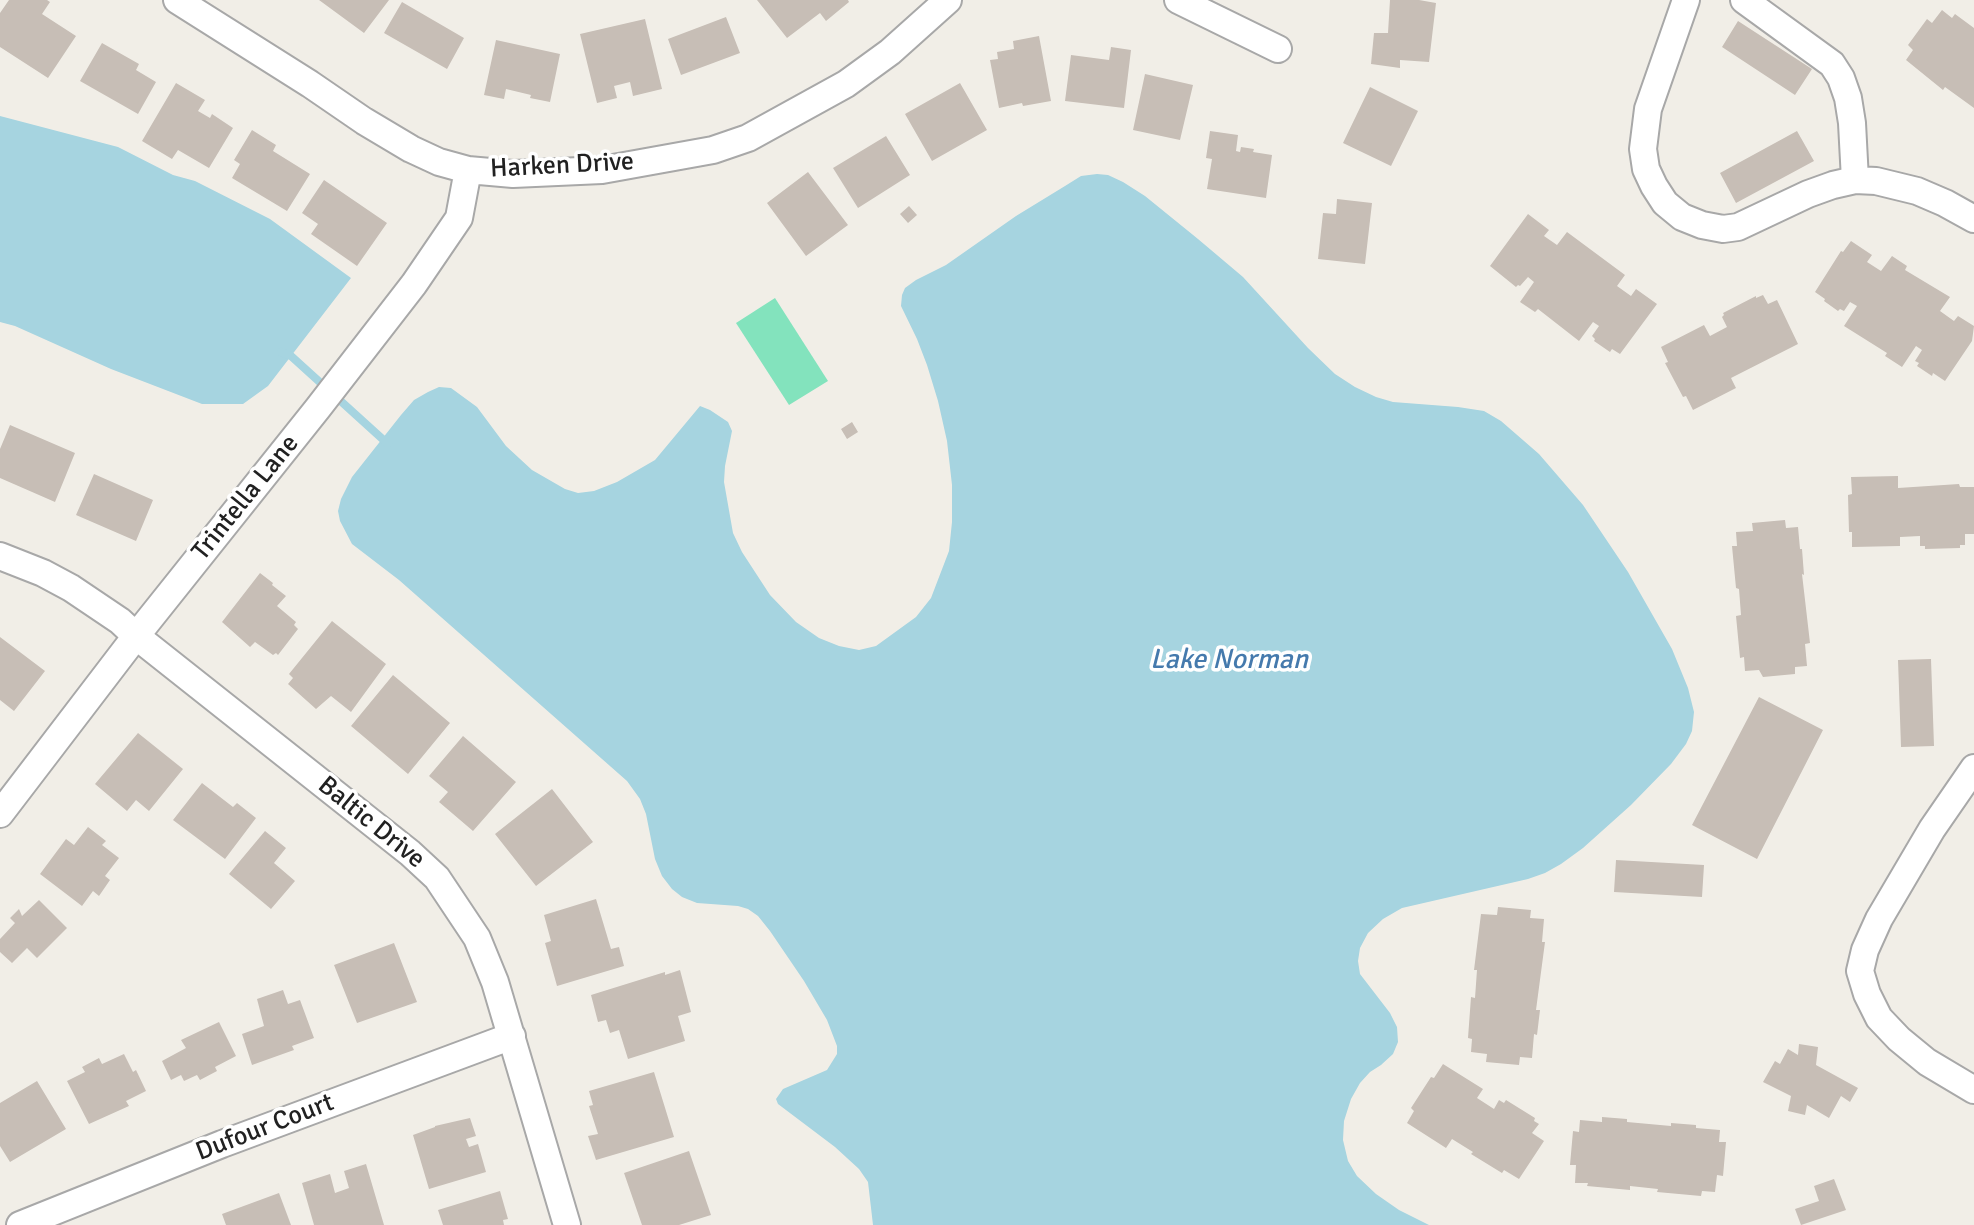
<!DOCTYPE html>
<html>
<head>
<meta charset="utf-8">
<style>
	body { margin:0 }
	canvas { display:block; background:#f1eee7 }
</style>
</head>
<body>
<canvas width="1974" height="1225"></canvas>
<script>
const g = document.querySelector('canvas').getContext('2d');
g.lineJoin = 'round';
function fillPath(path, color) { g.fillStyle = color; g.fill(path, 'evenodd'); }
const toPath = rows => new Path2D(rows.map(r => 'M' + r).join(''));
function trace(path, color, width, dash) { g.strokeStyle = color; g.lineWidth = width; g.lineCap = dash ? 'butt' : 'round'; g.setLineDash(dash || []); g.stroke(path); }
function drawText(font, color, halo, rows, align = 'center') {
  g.font = font + ' Signika,sans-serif'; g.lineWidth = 7; g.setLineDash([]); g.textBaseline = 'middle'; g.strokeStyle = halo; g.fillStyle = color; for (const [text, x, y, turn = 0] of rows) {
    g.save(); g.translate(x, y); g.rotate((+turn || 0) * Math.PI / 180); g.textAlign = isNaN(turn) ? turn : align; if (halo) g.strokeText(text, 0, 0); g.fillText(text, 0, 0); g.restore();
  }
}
const pitch = toPath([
	[775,298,828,381,789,405,736,323]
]);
const water = toPath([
	[0,116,118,147,173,175,195,181,270,219,351,278,268,386,243,404,202,404,111,369,15,326,0,322],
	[1097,174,1108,175,1123,182,1145,196,1198,239,1243,277,1308,348,1335,374,1355,387,1376,397,1393,402,1458,407,1484,411,1501,421,1539,454,1583,505,1628,572,1672,649,1688,688,1694,712,1692,731,1686,744,1671,764,1631,805,1583,848,1561,864,1545,873,1528,879,1402,908,1383,919,1368,933,1360,948,1358,961,1360,974,1390,1013,1397,1027,1398,1042,1393,1054,1381,1065,1370,1072,1360,1083,1351,1099,1344,1121,1343,1140,1348,1161,1357,1176,1376,1194,1399,1210,1429,1225,873,1225,868,1182,859,1169,835,1147,778,1104,776,1099,783,1089,827,1070,837,1054,837,1046,827,1020,804,981,770,931,758,916,748,909,738,906,697,903,682,897,672,889,662,876,655,859,646,814,640,799,627,781,399,580,352,544,340,521,338,511,341,499,352,477,401,415,414,400,428,392,439,387,451,388,477,407,506,446,532,470,565,489,578,493,594,491,617,482,655,460,700,406,710,410,728,422,732,431,725,466,724,482,733,533,742,552,770,595,796,622,819,638,839,646,859,650,876,646,916,617,931,598,949,551,952,522,952,485,947,441,938,401,927,365,917,339,901,306,902,295,905,288,916,280,946,265,1016,216,1065,186,1081,176]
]);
const stream = toPath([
	[281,352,291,356,388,444]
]);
const building = toPath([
	[9,0,47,0,50,2,42,14,76,36,48,78,0,47,0,13],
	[319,0,389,0,364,33],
	[757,0,848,0,849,2,826,21,820,13,787,38],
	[1390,0,1419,0,1436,3,1429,62,1400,60,1400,68,1371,64,1374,33,1388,33],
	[402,2,464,38,447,69,384,33],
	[1942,10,1952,18,1955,14,1974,28,1974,108,1945,87,1943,90,1906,60,1913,50,1908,45,1927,19,1932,23],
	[726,17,740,53,681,75,668,39],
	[645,19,662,89,633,96,630,82,614,86,617,98,597,103,580,34],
	[1738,21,1812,69,1795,95,1722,47],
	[1039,36,1051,101,1023,106,1022,103,999,108,990,60,998,59,997,52,1014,49,1013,41],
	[496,40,560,54,550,102,530,98,531,95,506,89,504,99,484,95],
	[102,43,139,64,136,70,156,82,138,114,80,81],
	[1111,47,1131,50,1124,108,1065,101,1071,55,1109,60],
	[1145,74,1193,85,1180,140,1133,130],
	[176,83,205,100,198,111,210,118,212,114,233,128,209,168,178,150,172,159,142,141],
	[960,83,987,130,932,161,905,114],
	[1370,87,1418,111,1391,166,1343,143],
	[252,130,276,145,273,151,310,174,287,211,232,178,240,164,234,160],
	[1210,131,1238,135,1236,151,1240,152,1241,147,1254,149,1253,152,1272,155,1266,198,1207,189,1212,159,1206,158],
	[1797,131,1814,161,1736,203,1720,173],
	[886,136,910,175,858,208,833,168],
	[808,172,848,225,806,256,767,203],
	[324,180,387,223,357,266,311,234,318,224,302,213],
	[1337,199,1372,203,1365,264,1318,259,1323,213,1336,214],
	[909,206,917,215,908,223,900,214],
	[1528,214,1549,230,1544,236,1557,245,1567,232,1625,275,1617,286,1631,296,1636,289,1657,304,1620,354,1612,349,1610,352,1594,341,1595,339,1592,336,1599,326,1593,322,1579,341,1538,309,1535,312,1520,302,1534,282,1528,277,1520,286,1518,285,1516,287,1490,266],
	[1851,241,1872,255,1867,262,1881,271,1892,256,1907,266,1905,270,1950,297,1940,311,1954,321,1958,316,1974,326,1972,341,1945,381,1933,373,1932,376,1917,366,1919,363,1915,361,1922,350,1916,346,1902,367,1885,356,1887,353,1844,326,1857,306,1850,302,1844,311,1840,309,1838,311,1824,301,1825,299,1815,292,1841,251,1843,252],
	[1763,295,1768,304,1777,300,1798,344,1731,378,1736,388,1693,410,1686,396,1683,397,1665,363,1668,362,1661,347,1704,325,1710,336,1727,327,1722,317,1724,315,1723,313,1756,296,1756,298],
	[852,422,858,432,847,439,841,429],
	[10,425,75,453,55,502,0,478,0,449],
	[94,474,153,500,136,541,76,515],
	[1898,476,1898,488,1959,484,1960,487,1974,487,1974,534,1965,534,1965,545,1960,545,1960,548,1925,549,1925,546,1920,546,1920,536,1900,537,1900,546,1852,547,1852,532,1849,532,1848,495,1852,494,1851,477],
	[1785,520,1786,528,1798,527,1800,549,1802,549,1804,575,1802,574,1810,643,1805,644,1807,666,1795,667,1795,674,1763,677,1759,670,1745,671,1744,657,1740,658,1736,616,1741,615,1739,589,1736,588,1732,546,1737,546,1736,532,1753,531,1752,523],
	[260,573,273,583,272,585,286,596,277,606,296,622,294,625,298,629,278,655,276,653,273,655,255,642,250,647,222,622],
	[332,621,386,664,351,712,331,696,316,709,288,684,293,678,289,674],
	[0,637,45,671,14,711,0,700],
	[1931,659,1934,746,1901,747,1898,660],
	[393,675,450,723,408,774,351,726],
	[1759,697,1823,730,1757,859,1692,825],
	[138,733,183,769,149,811,136,800,127,811,95,784],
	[463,736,516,782,473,831,439,802,448,792,429,776],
	[202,783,233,807,237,803,256,818,225,859,173,820],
	[552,789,593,842,536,886,495,834],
	[88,827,106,841,102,845,119,858,105,876,110,880,99,896,93,891,82,906,40,874,66,839,74,845],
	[265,831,286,848,274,863,295,881,271,909,229,874],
	[1616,860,1704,865,1702,897,1614,892],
	[596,899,611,949,619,947,624,966,557,986,545,943,551,941,544,915],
	[39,900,67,928,37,958,27,948,12,963,0,952,0,939,15,923,10,918,19,909,22,916],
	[1498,907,1531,910,1530,918,1544,919,1542,942,1545,942,1536,1010,1540,1010,1537,1035,1534,1034,1532,1058,1520,1057,1519,1065,1486,1062,1487,1054,1471,1052,1472,1039,1468,1038,1471,997,1475,998,1477,970,1474,970,1481,914,1497,915],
	[394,943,417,1002,357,1023,334,965],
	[680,970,691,1012,678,1016,685,1041,628,1059,619,1030,610,1033,606,1020,598,1022,591,995,665,972,665,975],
	[283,990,288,1004,300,1000,314,1038,292,1046,294,1050,252,1065,242,1034,264,1026,257,999],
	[219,1022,236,1056,215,1067,217,1071,200,1080,197,1075,184,1081,181,1075,171,1080,162,1061,186,1048,181,1040],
	[1799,1044,1818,1047,1816,1065,1858,1088,1850,1102,1841,1096,1829,1118,1807,1105,1805,1115,1788,1111,1791,1096,1763,1082,1775,1061,1780,1064,1788,1049,1798,1055],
	[124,1054,133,1072,136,1070,146,1091,126,1101,129,1106,89,1124,67,1081,85,1072,82,1067,99,1058,102,1064],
	[1443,1064,1483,1089,1477,1098,1494,1109,1499,1100,1504,1103,1506,1100,1535,1118,1534,1121,1539,1124,1532,1133,1544,1141,1519,1179,1504,1170,1502,1173,1471,1154,1473,1152,1452,1139,1446,1148,1407,1123,1414,1111,1411,1108,1431,1077,1434,1078],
	[654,1072,674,1137,596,1160,588,1136,598,1134,589,1106,593,1105,589,1091],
	[37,1081,66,1129,10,1162,0,1146,0,1103],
	[1602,1117,1627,1119,1627,1122,1671,1126,1671,1123,1696,1125,1696,1128,1720,1130,1719,1142,1726,1142,1723,1176,1717,1175,1715,1192,1702,1191,1701,1196,1657,1192,1658,1189,1630,1186,1630,1190,1587,1186,1588,1183,1575,1183,1576,1165,1570,1165,1573,1131,1579,1132,1580,1120,1602,1122],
	[470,1118,476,1136,466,1139,469,1147,478,1144,486,1172,429,1189,413,1135,435,1127,435,1126],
	[689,1151,711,1215,679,1225,642,1225,624,1173],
	[366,1164,384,1225,314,1225,302,1183,330,1174,335,1193,349,1188,344,1171],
	[1834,1179,1846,1210,1801,1225,1795,1209,1819,1201,1814,1186],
	[500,1191,508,1219,503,1220,504,1225,443,1225,438,1210],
	[279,1193,291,1225,226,1225,222,1214]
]);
const street = toPath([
	[177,0,310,84,364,121,411,149,439,162,468,170,513,174,602,170,713,150,748,138,846,84,890,52,948,0],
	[1178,0,1278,49],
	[1686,0,1648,109,1643,149,1646,169,1654,186,1665,203,1682,217,1702,225,1723,229,1738,227,1808,194,1833,185,1855,180,1852,123,1848,98,1841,78,1832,64,1744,0],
	[1855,180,1876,181,1917,191,1945,203,1974,219],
	[0,556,43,573,71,588,120,621,136,636,410,853,437,878,477,938,495,982,567,1225],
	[1974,768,1932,829,1879,919,1865,950,1860,971,1867,994,1879,1018,1899,1039,1927,1062,1974,1090],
	[0,814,136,636,318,408,414,284,459,218,468,170],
	[20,1225,222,1144,512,1036]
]);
const streetNames = [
	["Harken Drive",562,166,-3],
	["Trintella Lane",246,498,-51],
	["Baltic Drive",371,823,39],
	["Dufour Court",265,1128,-21]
];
const waterNames = [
	["Lake Norman",1229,661]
];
fillPath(pitch, '#83e3bd');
fillPath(water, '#a6d4e0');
trace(stream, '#a6d4e0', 8);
fillPath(building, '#c7beb6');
trace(street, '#a8a8a8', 30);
trace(street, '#fff', 26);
drawText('26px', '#212121', '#fff', streetNames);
drawText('italic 28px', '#457aad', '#fff', waterNames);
</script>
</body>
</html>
